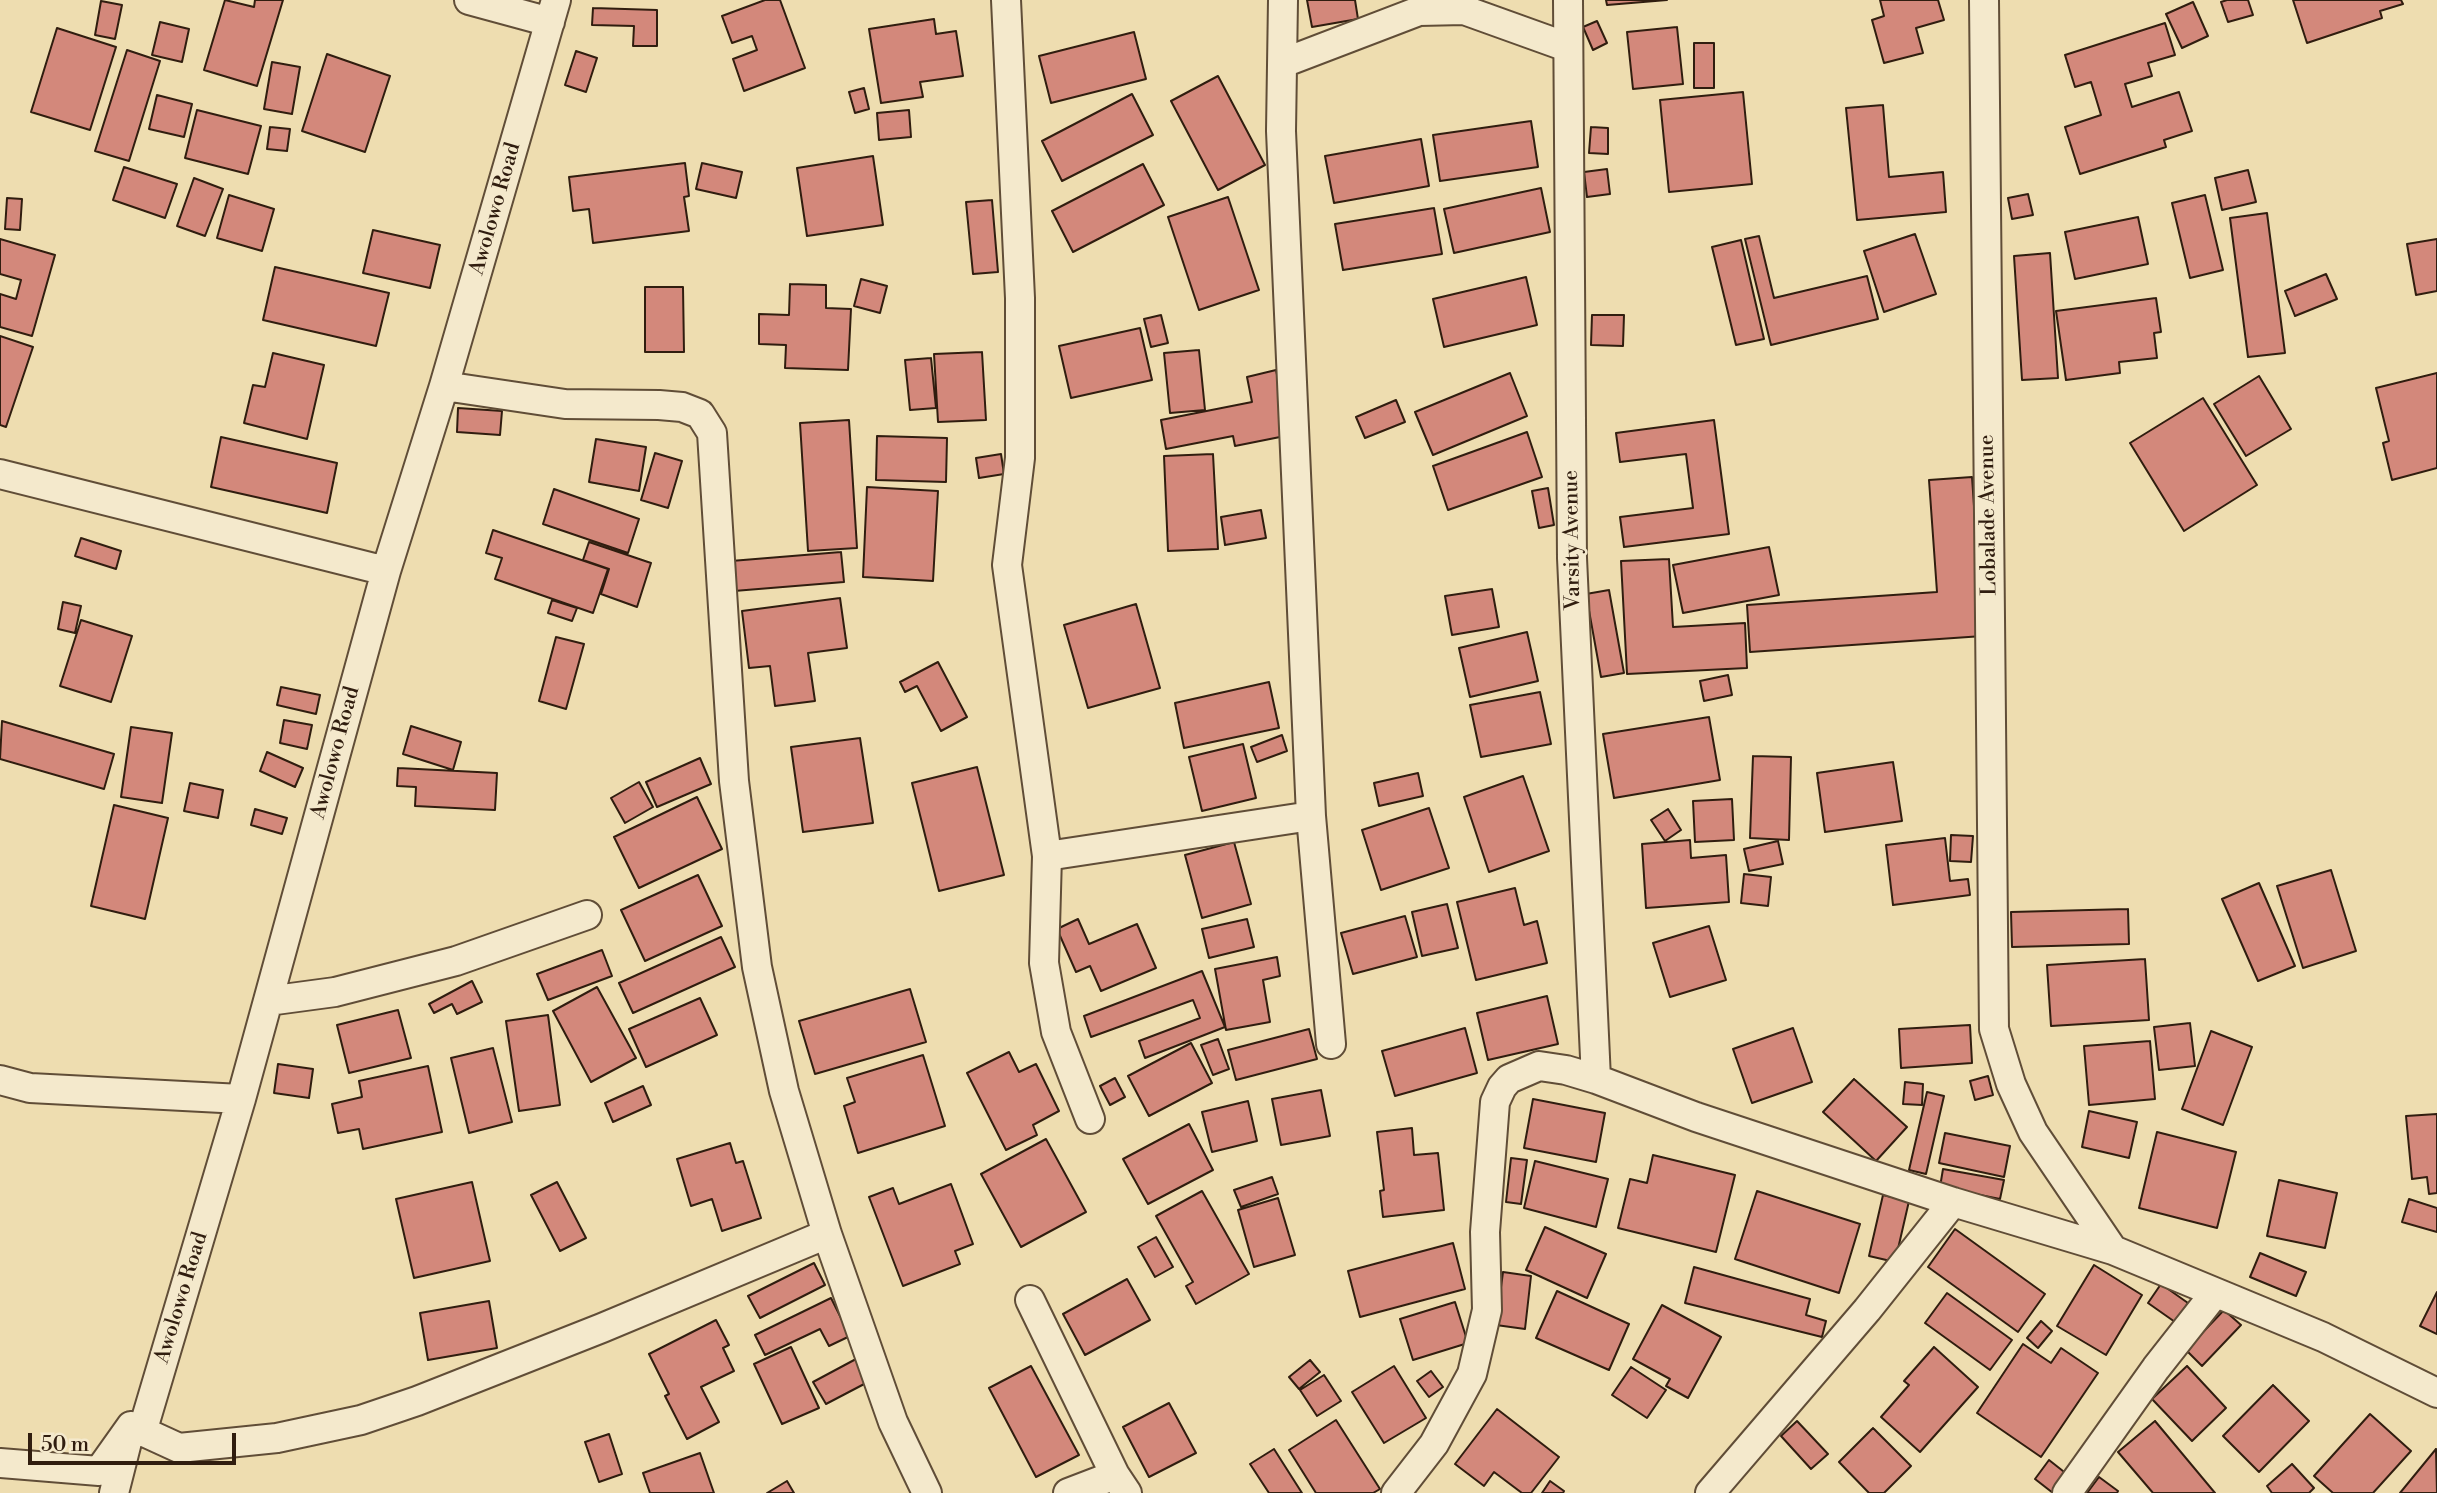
<!DOCTYPE html>
<html>
<head>
<meta charset="utf-8">
<style>
	body { margin:0 }
	#map { position:relative; width:2437px; height:1493px; overflow:hidden; background:#eeddb0; font-family:"Libre Bodoni",serif }
	canvas { display:block }
	.scale { position:absolute; left:28px; top:1433px; width:208px; height:32px; box-sizing:border-box; border:4px solid #301d0f; border-top:0; padding-left:9px; font-size:21px; line-height:24px; white-space:nowrap; color:#301d0f; -webkit-text-stroke:5px #f4e9cc; paint-order:stroke }
</style>
</head>
<body>
<div id="map">
<canvas width="2437" height="1493"></canvas>
<div class="scale">50 m</div>
</div>
<script>
const g = document.querySelector('canvas').getContext('2d');
g.lineJoin = 'round';
function fillPath(path, color) { g.fillStyle = color; g.fill(path, 'evenodd'); }
const toPath = rows => new Path2D(rows.map(r => 'M' + r).join(''));
function trace(path, color, width, dash) { g.strokeStyle = color; g.lineWidth = width; g.lineCap = dash ? 'butt' : 'round'; g.setLineDash(dash || []); g.stroke(path); }
function drawText(font, color, halo, rows, align = 'center') {
  g.font = font + ' "Libre Bodoni",serif'; g.lineWidth = 5; g.setLineDash([]); g.textBaseline = 'middle'; g.strokeStyle = halo; g.fillStyle = color; for (const [text, x, y, turn = 0] of rows) {
    g.save(); g.translate(x, y); g.rotate((+turn || 0) * Math.PI / 180); g.textAlign = isNaN(turn) ? turn : align; if (halo) g.strokeText(text, 0, 0); g.fillText(text, 0, 0); g.restore();
  }
}
const building = toPath([
	[225,0,254,7,255,0,283,0,257,86,204,70,225,0],
	[765,0,780,0,805,68,744,91,733,59,757,50,752,36,732,43,722,16,765,0],
	[1307,0,1355,0,1358,19,1312,27,1307,0],
	[1606,0,1667,0,1607,5,1606,0],
	[1880,0,1938,0,1944,20,1916,28,1923,53,1884,63,1872,20,1884,16,1880,0],
	[2227,0,2248,0,2253,15,2228,22,2221,2,2227,0],
	[2293,0,2401,0,2403,4,2380,11,2382,18,2307,43,2293,0],
	[101,1,122,5,115,39,95,35,101,1],
	[2193,2,2208,36,2182,48,2166,14,2193,2],
	[593,8,657,10,657,46,633,46,634,26,592,25,593,8],
	[934,19,936,34,956,31,963,76,920,82,923,97,881,103,869,29,934,19],
	[1597,21,1607,43,1593,50,1583,27,1597,21],
	[160,22,189,29,182,62,152,55,160,22],
	[2165,23,2175,55,2148,63,2152,76,2125,84,2132,107,2179,92,2192,131,2164,140,2166,147,2080,174,2065,127,2101,115,2091,82,2075,87,2065,55,2165,23],
	[1677,27,1683,84,1633,89,1627,32,1677,27],
	[57,28,116,47,90,130,31,112,57,28],
	[1134,32,1146,79,1051,103,1039,56,1134,32],
	[1694,43,1714,43,1714,88,1694,88,1694,43],
	[127,50,160,61,129,161,95,151,127,50],
	[576,51,597,58,586,92,565,85,576,51],
	[327,54,390,76,365,152,302,131,327,54],
	[272,62,300,67,292,114,264,109,272,62],
	[1218,76,1265,165,1218,190,1171,101,1218,76],
	[864,88,869,109,855,113,849,92,864,88],
	[1743,92,1752,184,1669,192,1660,100,1743,92],
	[1132,94,1153,135,1062,181,1042,141,1132,94],
	[157,95,192,104,184,137,149,129,157,95],
	[1883,105,1889,177,1943,172,1946,212,1857,220,1846,108,1883,105],
	[197,110,261,126,248,174,185,158,197,110],
	[909,110,911,137,879,140,877,113,909,110],
	[1531,121,1538,167,1440,181,1433,135,1531,121],
	[270,127,290,129,287,151,267,149,270,127],
	[1591,127,1608,128,1608,154,1589,153,1591,127],
	[1421,139,1429,186,1334,203,1325,156,1421,139],
	[873,156,883,225,807,236,797,168,873,156],
	[685,163,689,196,684,197,689,231,593,243,589,209,573,211,569,177,685,163],
	[702,163,742,172,736,198,696,189,702,163],
	[1143,164,1164,205,1073,252,1052,211,1143,164],
	[124,167,177,184,165,218,113,200,124,167],
	[1607,169,1610,194,1587,197,1584,172,1607,169],
	[2248,170,2256,202,2222,210,2215,178,2248,170],
	[194,178,223,189,205,236,177,226,194,178],
	[1541,188,1550,232,1454,253,1444,209,1541,188],
	[2028,194,2033,215,2012,219,2008,198,2028,194],
	[229,195,274,209,262,251,217,238,229,195],
	[2205,195,2223,270,2190,278,2172,203,2205,195],
	[1228,197,1259,290,1199,310,1168,217,1228,197],
	[7,198,22,199,20,230,5,229,7,198],
	[992,200,998,272,973,274,966,202,992,200],
	[1434,208,1442,254,1343,270,1335,224,1434,208],
	[2267,213,2285,353,2248,357,2230,218,2267,213],
	[2138,217,2148,264,2075,279,2065,232,2138,217],
	[373,230,440,245,430,288,363,273,373,230],
	[1915,234,1936,294,1884,312,1864,251,1915,234],
	[1759,236,1774,298,1867,276,1878,319,1771,345,1745,239,1759,236],
	[0,239,55,255,32,336,0,327,0,294,16,299,21,280,0,274,0,239],
	[2437,239,2437,291,2416,295,2407,244,2437,239],
	[1741,240,1764,339,1736,345,1712,247,1741,240],
	[2050,253,2058,378,2022,380,2014,256,2050,253],
	[275,267,389,293,376,346,263,320,275,267],
	[2326,274,2337,299,2295,316,2285,291,2326,274],
	[1526,277,1537,325,1444,347,1433,299,1526,277],
	[861,279,887,286,880,313,854,306,861,279],
	[790,284,826,285,826,308,851,309,848,370,785,368,786,345,759,344,759,314,789,315,790,284],
	[645,287,683,287,684,352,645,352,645,287],
	[2156,298,2161,332,2154,333,2157,358,2119,362,2120,373,2066,380,2056,311,2156,298],
	[1161,315,1168,343,1151,347,1144,319,1161,315],
	[1592,315,1624,315,1623,346,1591,345,1592,315],
	[1140,328,1152,380,1071,398,1059,346,1140,328],
	[0,336,33,347,6,427,0,425,0,336],
	[1199,350,1205,410,1170,413,1164,353,1199,350],
	[982,352,986,420,938,422,934,354,982,352],
	[273,353,324,365,307,439,244,423,253,385,265,387,273,353],
	[931,358,936,408,910,410,905,360,931,358],
	[1276,370,1290,435,1235,446,1233,436,1166,449,1161,420,1252,402,1247,377,1276,370],
	[1510,373,1527,416,1433,455,1415,412,1510,373],
	[2437,373,2437,468,2392,480,2383,443,2389,441,2376,388,2437,373],
	[2259,376,2291,429,2246,456,2214,404,2259,376],
	[2203,398,2257,485,2184,531,2130,443,2203,398],
	[1396,400,1405,422,1365,438,1356,417,1396,400],
	[458,408,502,411,500,435,457,432,458,408],
	[849,420,857,548,808,551,800,423,849,420],
	[1714,420,1729,534,1624,547,1620,517,1693,508,1686,454,1620,462,1616,433,1714,420],
	[1527,432,1542,477,1448,510,1433,466,1527,432],
	[877,436,947,438,946,482,876,480,877,436],
	[221,437,337,463,327,513,211,487,221,437],
	[596,439,646,447,639,491,589,482,596,439],
	[655,453,682,461,668,508,641,500,655,453],
	[1001,454,1004,474,979,478,976,458,1001,454],
	[1213,454,1218,549,1168,551,1164,456,1213,454],
	[1972,477,1983,636,1750,652,1747,605,1937,592,1929,480,1972,477],
	[867,487,938,491,933,581,863,577,867,487],
	[1548,488,1554,525,1539,528,1532,491,1548,488],
	[554,489,639,519,628,553,543,524,554,489],
	[1261,510,1266,538,1225,545,1221,517,1261,510],
	[493,530,608,569,593,613,495,579,502,558,486,553,493,530],
	[81,538,121,551,116,569,75,556,81,538],
	[589,542,651,563,637,607,601,594,609,569,583,560,589,542],
	[1769,547,1779,595,1683,613,1673,565,1769,547],
	[841,552,844,582,734,591,731,561,841,552],
	[1669,559,1673,627,1745,623,1747,668,1627,674,1621,561,1669,559],
	[1492,589,1499,627,1452,635,1445,596,1492,589],
	[1609,590,1624,673,1601,677,1586,594,1609,590],
	[840,598,847,648,808,653,815,701,775,706,770,666,749,668,742,611,840,598],
	[552,600,577,608,572,621,548,613,552,600],
	[63,602,81,606,75,633,58,629,63,602],
	[1136,604,1160,688,1088,708,1064,625,1136,604],
	[81,620,132,636,111,702,60,686,81,620],
	[1527,632,1538,681,1470,697,1459,648,1527,632],
	[556,637,584,644,566,709,539,701,556,637],
	[938,662,967,717,941,731,917,686,905,692,900,682,938,662],
	[1728,675,1732,695,1704,701,1700,681,1728,675],
	[1269,682,1279,728,1184,748,1175,703,1269,682],
	[281,687,320,695,316,714,277,705,281,687],
	[1540,692,1551,744,1481,757,1470,705,1540,692],
	[1709,717,1720,780,1614,798,1603,734,1709,717],
	[284,720,312,725,307,749,280,743,284,720],
	[2,721,114,754,104,789,0,759,2,721],
	[411,726,461,742,453,770,403,754,411,726],
	[131,727,172,733,162,803,121,797,131,727],
	[1282,735,1287,751,1257,762,1251,747,1282,735],
	[860,738,873,823,803,832,791,747,860,738],
	[1243,744,1256,798,1202,811,1189,757,1243,744],
	[267,752,303,768,295,787,260,771,267,752],
	[1753,756,1791,757,1789,840,1750,838,1753,756],
	[700,758,711,784,657,807,646,782,700,758],
	[1893,762,1902,821,1825,832,1817,773,1893,762],
	[977,767,1004,875,939,891,912,783,977,767],
	[398,768,497,773,495,810,415,806,416,787,397,786,398,768],
	[1418,773,1423,796,1379,806,1374,783,1418,773],
	[1523,776,1549,851,1489,872,1464,797,1523,776],
	[639,782,653,807,625,823,611,798,639,782],
	[190,783,223,790,218,818,184,811,190,783],
	[697,797,722,849,639,888,614,837,697,797],
	[1732,799,1734,840,1695,842,1693,801,1732,799],
	[114,805,168,818,145,919,91,906,114,805],
	[1429,808,1449,868,1381,890,1362,830,1429,808],
	[255,809,287,818,282,834,251,825,255,809],
	[1668,809,1681,830,1665,841,1651,820,1668,809],
	[1951,835,1973,836,1971,862,1950,861,1951,835],
	[1945,838,1950,881,1968,879,1970,895,1893,905,1886,845,1945,838],
	[1690,840,1691,858,1726,855,1729,902,1646,908,1642,844,1690,840],
	[1778,841,1783,864,1749,871,1744,849,1778,841],
	[1234,842,1251,904,1202,918,1185,855,1234,842],
	[2331,870,2356,951,2303,968,2277,886,2331,870],
	[1744,874,1771,877,1768,906,1741,903,1744,874],
	[698,875,722,926,645,961,621,910,698,875],
	[2259,883,2295,966,2258,981,2222,899,2259,883],
	[1515,888,1524,925,1537,921,1547,963,1476,980,1457,902,1515,888],
	[1447,904,1458,948,1422,956,1412,912,1447,904],
	[2128,909,2129,944,2012,947,2011,912,2128,909],
	[1405,916,1417,957,1353,974,1341,933,1405,916],
	[1078,919,1089,944,1137,924,1156,968,1101,991,1090,966,1076,972,1057,929,1078,919],
	[1247,919,1254,947,1209,958,1202,929,1247,919],
	[1709,926,1726,980,1670,997,1653,943,1709,926],
	[721,937,735,967,633,1013,619,983,721,937],
	[602,950,612,976,548,1000,537,974,602,950],
	[1277,957,1280,976,1263,980,1270,1022,1226,1030,1215,969,1277,957],
	[2145,959,2149,1020,2051,1026,2047,965,2145,959],
	[1202,971,1225,1027,1145,1058,1139,1041,1200,1018,1193,1000,1091,1037,1084,1016,1202,971],
	[472,981,482,1002,457,1014,452,1004,434,1013,429,1004,472,981],
	[597,987,636,1058,591,1082,553,1011,597,987],
	[910,989,926,1042,815,1074,799,1021,910,989],
	[1547,996,1558,1044,1488,1060,1477,1013,1547,996],
	[700,998,717,1035,646,1067,629,1029,700,998],
	[398,1010,411,1058,349,1073,337,1025,398,1010],
	[548,1015,560,1105,519,1111,506,1021,548,1015],
	[2190,1023,2195,1066,2159,1070,2154,1027,2190,1023],
	[1970,1025,1972,1063,1901,1068,1899,1029,1970,1025],
	[1465,1028,1477,1073,1395,1096,1382,1051,1465,1028],
	[1793,1028,1812,1082,1752,1103,1733,1049,1793,1028],
	[1309,1029,1317,1059,1236,1080,1228,1050,1309,1029],
	[2211,1031,2252,1047,2223,1125,2182,1109,2211,1031],
	[1218,1039,1229,1069,1213,1075,1201,1045,1218,1039],
	[2150,1041,2155,1099,2089,1105,2084,1046,2150,1041],
	[1191,1043,1212,1083,1149,1116,1128,1076,1191,1043],
	[493,1048,512,1122,469,1133,451,1058,493,1048],
	[1009,1052,1019,1072,1036,1064,1059,1111,1033,1125,1037,1135,1006,1150,967,1073,1009,1052],
	[923,1055,945,1126,858,1153,844,1106,855,1102,847,1078,923,1055],
	[278,1064,313,1069,309,1098,274,1093,278,1064],
	[428,1066,442,1132,363,1149,359,1129,338,1133,332,1104,362,1097,359,1081,428,1066],
	[1988,1076,1993,1095,1975,1100,1970,1081,1988,1076],
	[1115,1078,1125,1097,1110,1105,1100,1086,1115,1078],
	[1854,1079,1907,1127,1876,1161,1823,1112,1854,1079],
	[1905,1082,1923,1084,1922,1105,1903,1104,1905,1082],
	[643,1086,651,1105,613,1122,605,1103,643,1086],
	[1321,1090,1330,1136,1281,1145,1272,1099,1321,1090],
	[1927,1092,1944,1096,1926,1174,1909,1170,1927,1092],
	[1533,1099,1605,1113,1596,1162,1524,1148,1533,1099],
	[1248,1101,1257,1141,1212,1152,1202,1112,1248,1101],
	[2089,1111,2137,1122,2129,1158,2082,1147,2089,1111],
	[2437,1114,2437,1193,2429,1194,2427,1177,2412,1179,2406,1116,2437,1114],
	[1189,1124,1213,1170,1148,1204,1123,1159,1189,1124],
	[1412,1128,1414,1155,1438,1153,1444,1210,1383,1217,1380,1191,1384,1190,1377,1132,1412,1128],
	[2157,1132,2236,1152,2217,1228,2139,1208,2157,1132],
	[1945,1133,2010,1146,2004,1177,1939,1163,1945,1133],
	[1046,1139,1086,1212,1021,1247,981,1174,1046,1139],
	[730,1143,736,1163,743,1161,761,1218,722,1231,712,1199,691,1206,677,1159,730,1143],
	[1653,1155,1735,1175,1716,1252,1618,1228,1630,1179,1647,1183,1653,1155],
	[1511,1158,1527,1160,1521,1204,1506,1202,1511,1158],
	[1535,1161,1608,1179,1596,1227,1524,1208,1535,1161],
	[1943,1169,2004,1180,2000,1199,1940,1187,1943,1169],
	[1272,1177,1278,1194,1241,1207,1234,1190,1272,1177],
	[2279,1180,2337,1193,2325,1248,2267,1236,2279,1180],
	[472,1182,490,1261,414,1278,396,1199,472,1182],
	[557,1182,586,1238,560,1251,531,1195,557,1182],
	[951,1184,973,1244,955,1251,960,1264,903,1286,869,1197,893,1188,899,1204,951,1184],
	[1202,1191,1249,1274,1196,1304,1186,1286,1193,1282,1156,1216,1202,1191],
	[1757,1191,1860,1224,1839,1293,1735,1259,1757,1191],
	[1883,1195,1909,1201,1895,1262,1869,1256,1883,1195],
	[1278,1198,1295,1255,1254,1267,1238,1210,1278,1198],
	[2409,1199,2437,1208,2437,1232,2402,1222,2409,1199],
	[1545,1227,1606,1254,1587,1298,1526,1270,1545,1227],
	[1955,1229,2045,1294,2018,1332,1928,1267,1955,1229],
	[1156,1237,1173,1267,1155,1277,1138,1247,1156,1237],
	[1453,1243,1465,1289,1360,1317,1348,1271,1453,1243],
	[2260,1253,2306,1272,2296,1296,2250,1277,2260,1253],
	[814,1263,825,1285,760,1318,748,1296,814,1263],
	[2094,1265,2142,1295,2106,1355,2057,1326,2094,1265],
	[1694,1267,1810,1299,1806,1315,1826,1321,1822,1337,1685,1303,1694,1267],
	[1503,1272,1531,1276,1525,1329,1496,1325,1503,1272],
	[1127,1279,1150,1320,1085,1355,1063,1314,1127,1279],
	[2161,1284,2188,1303,2175,1322,2148,1303,2161,1284],
	[1557,1291,1629,1324,1609,1370,1536,1338,1557,1291],
	[2437,1292,2437,1334,2420,1326,2437,1292],
	[1947,1293,2012,1340,1990,1370,1925,1323,1947,1293],
	[831,1298,850,1336,829,1346,820,1329,765,1355,755,1335,831,1298],
	[489,1301,497,1348,428,1360,420,1313,489,1301],
	[1455,1302,1468,1343,1413,1360,1400,1319,1455,1302],
	[1662,1305,1721,1337,1688,1398,1666,1386,1670,1379,1633,1359,1662,1305],
	[2224,1310,2241,1325,2202,1366,2186,1350,2224,1310],
	[716,1320,729,1345,723,1348,734,1371,701,1387,719,1422,687,1439,665,1396,669,1394,649,1354,716,1320],
	[2041,1321,2052,1331,2038,1348,2027,1338,2041,1321],
	[2023,1344,2051,1363,2061,1348,2098,1373,2041,1457,1977,1413,2023,1344],
	[791,1347,819,1408,782,1424,754,1364,791,1347],
	[1934,1347,1978,1387,1920,1452,1881,1417,1909,1385,1904,1381,1934,1347],
	[856,1359,868,1382,826,1404,813,1382,856,1359],
	[1310,1360,1320,1372,1299,1389,1289,1377,1310,1360],
	[1031,1366,1079,1455,1036,1477,989,1388,1031,1366],
	[1394,1366,1426,1418,1384,1443,1352,1392,1394,1366],
	[2187,1366,2226,1408,2192,1441,2152,1399,2187,1366],
	[1631,1367,1666,1390,1647,1418,1612,1395,1631,1367],
	[1431,1371,1443,1387,1429,1397,1417,1381,1431,1371],
	[1324,1375,1341,1401,1317,1416,1300,1390,1324,1375],
	[2273,1385,2309,1421,2259,1472,2223,1436,2273,1385],
	[1169,1403,1196,1453,1149,1477,1123,1427,1169,1403],
	[1497,1409,1559,1457,1531,1493,1522,1493,1494,1472,1484,1486,1455,1464,1497,1409],
	[2370,1414,2411,1451,2373,1493,2333,1493,2314,1476,2370,1414],
	[1336,1420,1380,1489,1373,1493,1316,1493,1289,1450,1336,1420],
	[1797,1421,1828,1454,1811,1469,1781,1436,1797,1421],
	[2155,1421,2215,1493,2153,1493,2118,1452,2155,1421],
	[1873,1428,1911,1466,1884,1493,1869,1493,1839,1462,1873,1428],
	[609,1434,622,1474,599,1482,585,1442,609,1434],
	[1274,1449,1302,1493,1269,1493,1250,1464,1274,1449],
	[2436,1449,2437,1493,2400,1493,2436,1449],
	[700,1453,714,1493,650,1493,643,1473,700,1453],
	[2049,1460,2068,1475,2053,1493,2035,1479,2049,1460],
	[2292,1464,2314,1488,2309,1493,2272,1493,2267,1486,2292,1464],
	[2099,1477,2118,1491,2117,1493,2087,1493,2099,1477],
	[787,1481,794,1493,767,1493,787,1481],
	[1550,1481,1564,1491,1563,1493,1542,1493,1550,1481]
]);
const minor = toPath([
	[469,0,550,22],
	[1006,0,1020,298,1020,458,1007,565,1047,856,1044,963,1056,1032,1090,1119],
	[1283,0,1281,131,1311,816,1331,1044],
	[1568,0,1572,558,1596,1079],
	[1984,0,1994,1029,2011,1084,2033,1132,2113,1250],
	[1283,63,1419,11,1464,10,1567,47],
	[444,386,565,404,659,405,682,407,700,414,712,433,734,781,757,967,784,1091,827,1234,893,1422,927,1493],
	[0,474,386,571],
	[1047,856,1311,816],
	[268,1001,335,992,456,961,587,915],
	[0,1080,30,1088,241,1099],
	[1030,1300,1115,1475,1127,1493],
	[0,1463,99,1471,131,1426,179,1448,277,1438,361,1420,417,1401,602,1328,827,1234],
	[114,1493,131,1426,143,1429,241,1099,386,571,444,386,556,0],
	[1068,1493,1115,1475],
	[1396,1493,1434,1444,1472,1374,1487,1310,1485,1232,1495,1102,1502,1087,1509,1079,1539,1066,1566,1070,1596,1079,1696,1117,1953,1202,2113,1250,2323,1337,2437,1393],
	[1710,1493,1867,1310,1953,1202],
	[2067,1493,2156,1368,2215,1293]
]);
const streetNames = [
	["Awolowo Road",496,209,-74],
	["Lobalade Avenue",1989,515,-91],
	["Varsity Avenue",1573,540,-91],
	["Awolowo Road",336,753,-75],
	["Awolowo Road",182,1298,-73]
];
fillPath(building, '#d3887b');
trace(building, '#301d0f', 2);
trace(minor, '#604d37', 32);
trace(minor, '#f4e9cc', 28);
drawText('21px', '#301d0f', '#f4e9cc', streetNames);
</script>
</body>
</html>
